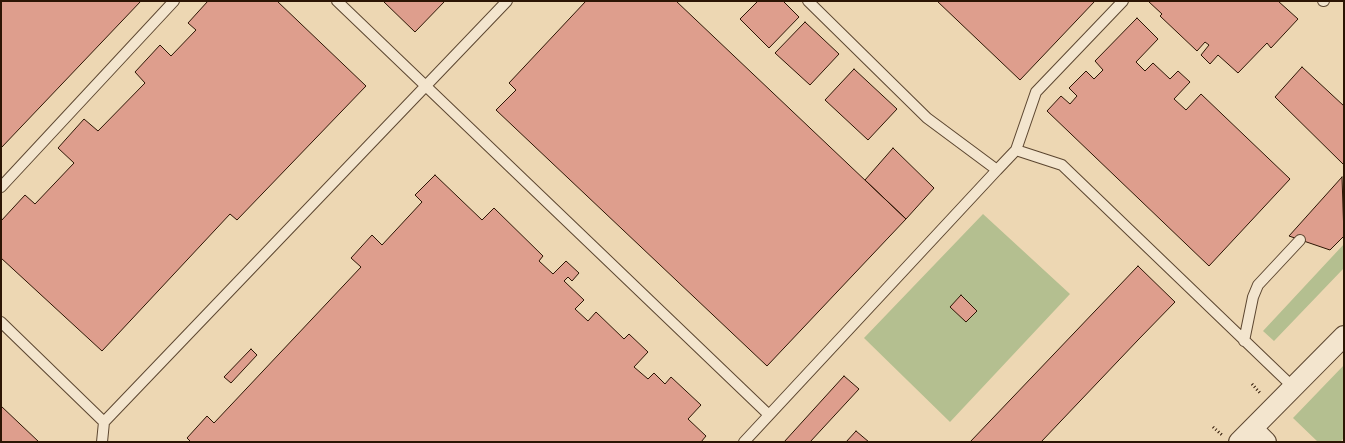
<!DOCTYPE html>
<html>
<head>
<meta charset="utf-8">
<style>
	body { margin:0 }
	#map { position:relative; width:1345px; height:443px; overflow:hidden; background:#edd7b3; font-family:"EB Garamond",serif }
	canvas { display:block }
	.frame { position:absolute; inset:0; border:2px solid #2c1504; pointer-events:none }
</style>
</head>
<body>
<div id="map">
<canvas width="1345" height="443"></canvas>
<div class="frame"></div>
</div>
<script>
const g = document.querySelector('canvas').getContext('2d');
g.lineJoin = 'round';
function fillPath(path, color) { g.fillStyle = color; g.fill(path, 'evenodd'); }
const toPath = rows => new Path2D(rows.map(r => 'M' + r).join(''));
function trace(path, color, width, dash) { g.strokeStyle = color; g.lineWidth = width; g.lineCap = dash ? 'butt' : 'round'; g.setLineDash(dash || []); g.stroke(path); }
const green = toPath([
	[983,214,1070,294,950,422,864,338],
	[1344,244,1344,268,1274,341,1263,331],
	[1344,365,1344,438,1340,442,1318,442,1293,418]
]);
const building = toPath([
	[1,1,141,1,1,148,1,1],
	[208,1,277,1,366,86,237,220,230,214,102,351,1,258,1,221,25,195,35,204,74,163,58,148,84,119,98,131,145,83,135,72,160,45,171,56,196,30,188,23,208,1],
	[383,1,445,1,415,32,383,1],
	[586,1,676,1,906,219,767,366,496,110,516,90,509,83,586,1],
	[758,1,783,1,799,17,769,48,740,19,758,1],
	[937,1,1095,1,1020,80,937,1],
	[1148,1,1278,1,1298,19,1271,48,1267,43,1238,73,1218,55,1210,64,1201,55,1209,45,1205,42,1197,51,1160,16,1162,14,1148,1],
	[1137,18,1158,39,1136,62,1145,71,1153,63,1170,79,1178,71,1190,82,1174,99,1186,110,1201,94,1290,179,1209,266,1047,111,1061,96,1070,104,1077,96,1069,88,1086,71,1094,79,1103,70,1095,61,1137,18],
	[805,22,839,54,810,85,775,53,805,22],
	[1302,67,1344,106,1344,165,1275,97,1302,67],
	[854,69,897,109,868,140,825,100,854,69],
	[893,148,934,188,906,219,865,180,893,148],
	[435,175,482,220,494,208,543,256,539,261,553,274,566,261,579,273,572,281,568,277,564,281,584,300,575,309,588,321,596,312,624,339,629,334,648,352,634,367,648,379,654,373,665,384,671,377,701,405,688,419,706,436,701,442,191,442,187,438,207,416,214,423,361,267,351,258,372,235,382,245,422,202,415,195,435,175],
	[1342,177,1344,236,1330,250,1289,236,1342,177],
	[1138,266,1175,302,1138,340,1041,442,970,442,1138,266],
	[961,295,977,311,966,322,950,307,961,295],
	[251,349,257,355,231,383,224,377,251,349],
	[844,376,859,389,810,442,784,442,844,376],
	[1,406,39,442,1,442,1,406],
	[856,431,869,442,846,442,856,431]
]);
const path = toPath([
	[1252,384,1260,393],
	[1213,427,1222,435]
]);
const service = toPath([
	[337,1,769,415],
	[1323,1,1324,1],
	[1016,150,1036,92,1123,1],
	[997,170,1016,150,1062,165,1294,388],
	[1,187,174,1],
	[1,322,104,422,507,1],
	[1244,341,1253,297,1258,285,1300,240],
	[102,442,104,422],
	[744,442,997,170,927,118,808,1]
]);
const minor = toPath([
	[1253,429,1266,442],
	[1239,442,1344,336]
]);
fillPath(green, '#b4bf90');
fillPath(building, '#de9e8d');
trace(building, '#2c1504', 1);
trace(service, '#5c4630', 12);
trace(minor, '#5c4630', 22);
trace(path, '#2c1504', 3, [1, 2.5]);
trace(service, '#f3e5ce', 10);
trace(minor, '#f3e5ce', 20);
</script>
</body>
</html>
